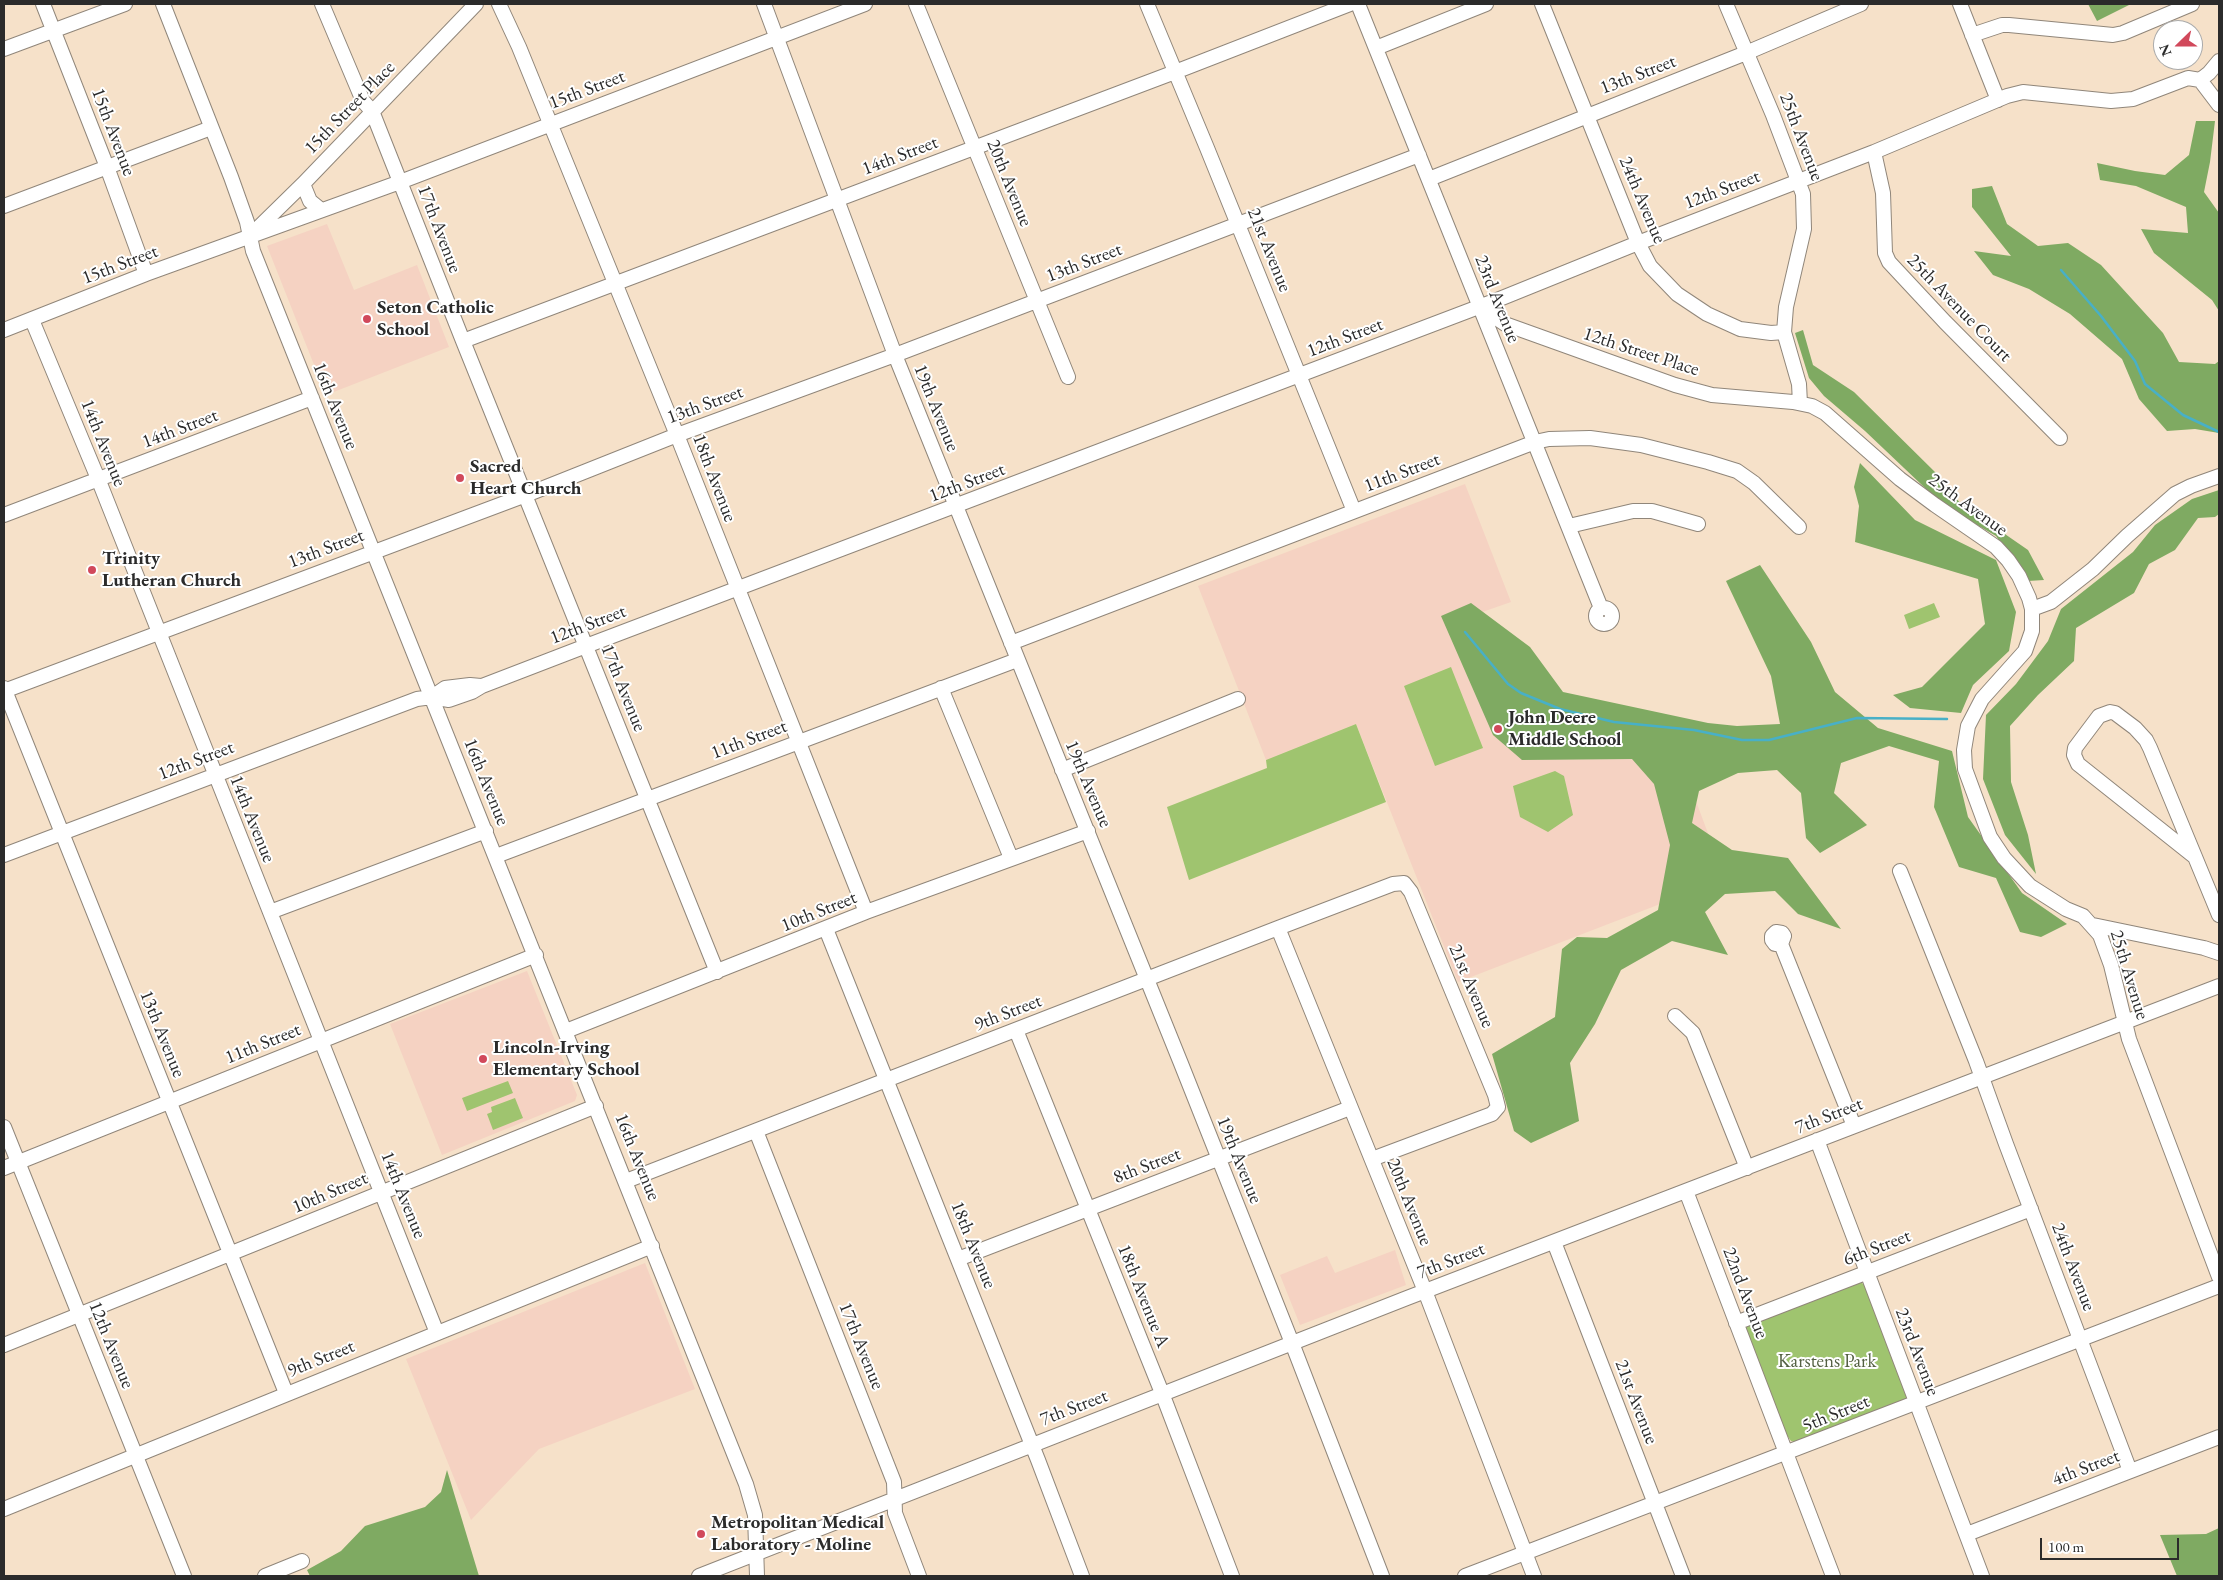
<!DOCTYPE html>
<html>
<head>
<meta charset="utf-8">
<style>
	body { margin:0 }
	#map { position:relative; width:2223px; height:1580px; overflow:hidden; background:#f6e1c9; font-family:"EB Garamond",serif }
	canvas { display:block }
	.frame { position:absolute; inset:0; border:5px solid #2b2b2b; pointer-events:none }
	.north { position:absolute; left:2153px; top:20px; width:50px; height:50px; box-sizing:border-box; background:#fff; border:1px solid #aaa; border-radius:50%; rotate:248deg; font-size:14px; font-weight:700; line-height:20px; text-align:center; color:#2b2b2b }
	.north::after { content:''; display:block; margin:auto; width:18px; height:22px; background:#d1495b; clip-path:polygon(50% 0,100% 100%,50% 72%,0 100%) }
	.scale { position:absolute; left:2040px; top:1538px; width:139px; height:22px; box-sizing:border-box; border:2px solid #2b2b2b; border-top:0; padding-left:6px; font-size:15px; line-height:18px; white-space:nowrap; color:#2b2b2b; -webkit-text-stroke:4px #fff; paint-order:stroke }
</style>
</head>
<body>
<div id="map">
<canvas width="2223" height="1580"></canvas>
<div class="frame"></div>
<div class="north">N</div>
<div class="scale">100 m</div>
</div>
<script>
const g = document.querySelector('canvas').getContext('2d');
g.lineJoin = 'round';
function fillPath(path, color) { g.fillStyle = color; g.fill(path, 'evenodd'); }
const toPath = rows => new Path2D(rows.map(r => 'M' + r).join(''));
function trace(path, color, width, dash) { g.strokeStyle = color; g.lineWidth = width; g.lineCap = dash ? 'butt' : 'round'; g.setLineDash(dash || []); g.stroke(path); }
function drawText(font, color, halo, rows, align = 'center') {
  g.font = font + ' "EB Garamond",serif'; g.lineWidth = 4; g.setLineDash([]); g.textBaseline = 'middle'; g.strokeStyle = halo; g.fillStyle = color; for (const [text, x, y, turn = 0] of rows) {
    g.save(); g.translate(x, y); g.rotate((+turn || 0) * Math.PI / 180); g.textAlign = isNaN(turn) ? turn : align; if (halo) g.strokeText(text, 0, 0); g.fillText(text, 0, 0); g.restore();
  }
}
const built = toPath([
	[327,224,354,290,417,265,449,347,326,395,267,246],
	[1465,484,1511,602,1448,624,1508,696,1671,734,1725,879,1458,982,1356,724,1266,760,1198,586],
	[527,971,577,1095,575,1101,442,1155,390,1024],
	[1395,1250,1406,1285,1300,1325,1280,1275,1327,1256,1335,1273],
	[645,1263,695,1389,539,1449,471,1520,406,1359]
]);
const green = toPath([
	[1934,603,1940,617,1909,629,1904,615],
	[1451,667,1483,748,1435,766,1404,686],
	[1356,724,1386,802,1189,880,1167,807,1267,768,1266,760],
	[1555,771,1564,776,1573,815,1548,832,1520,817,1513,786],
	[508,1081,513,1093,467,1111,462,1098],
	[515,1098,523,1118,493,1130,487,1114,492,1112,491,1107],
	[1860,1282,1867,1286,1907,1398,1906,1401,1795,1442,1791,1441,1786,1434,1745,1328,1746,1325]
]);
const forest = toPath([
	[2088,4,2131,4,2097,21],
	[2196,121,2215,121,2210,162,2204,192,2219,213,2219,311,2212,300,2154,253,2141,229,2188,233,2186,207,2136,186,2100,180,2097,163,2135,171,2165,175,2189,155],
	[1992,186,2007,224,2038,246,2068,243,2101,265,2163,333,2179,362,2215,364,2219,361,2219,433,2195,429,2167,431,2139,399,2122,359,2070,314,2029,289,1993,275,1974,251,2011,256,1972,207,1972,189],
	[1803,330,1813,365,1854,392,1936,473,1960,503,2028,550,2044,580,2028,581,1996,536,1943,505,1865,431,1824,396,1809,378,1795,333],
	[1860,463,1915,520,1996,560,2016,612,2009,651,1973,685,1961,713,1910,708,1893,695,1922,687,1985,624,1978,579,1855,542,1859,506,1854,487],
	[2219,490,2219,514,2215,517,2198,518,2175,550,2149,564,2134,593,2076,628,2074,661,2038,695,2010,726,2011,782,2028,835,2036,874,2005,835,1983,779,1986,715,2016,684,2048,641,2061,609,2133,552,2155,525,2192,499],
	[1760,565,1811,642,1835,692,1878,728,1952,751,1968,817,2022,893,2067,924,2041,937,2020,932,1996,878,1959,867,1934,807,1939,761,1889,746,1841,763,1834,793,1867,825,1820,853,1806,838,1801,793,1777,770,1738,773,1699,791,1692,823,1732,850,1788,858,1841,929,1798,914,1775,891,1725,894,1705,912,1728,955,1672,941,1621,970,1595,1024,1570,1063,1579,1121,1531,1143,1514,1131,1492,1054,1555,1017,1562,949,1577,937,1607,938,1658,910,1670,845,1654,784,1632,759,1522,760,1493,735,1441,616,1471,603,1530,647,1563,692,1708,723,1737,726,1780,724,1771,676,1726,581],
	[447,1470,479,1576,310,1576,307,1570,341,1551,365,1526,425,1507,441,1492],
	[2219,1528,2219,1576,2177,1576,2160,1535,2206,1534]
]);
const stream = toPath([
	[2061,270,2101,316,2135,361,2145,384,2183,415,2219,432],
	[1465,632,1508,684,1521,693,1560,709,1614,722,1694,730,1742,740,1769,740,1857,718,1947,719]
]);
const minor = toPath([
	[43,4,107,167,146,274],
	[163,4,231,177,247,222,253,251,746,1484,755,1515,757,1576],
	[322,4,363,101,372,111,463,341,717,972],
	[499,4,519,47,677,435,866,912],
	[764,4,895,355,1180,1061,1292,1343,1382,1576],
	[916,4,1068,377],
	[1147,4,1207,148,1354,511],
	[1358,4,1601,608],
	[1542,4,1638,243,1650,266,1677,294,1707,314,1740,329,1771,333,1784,332],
	[1726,4,1773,115,1803,194,1804,229,1786,307,1784,332,1799,384,1800,403],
	[1960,4,1998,100],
	[1972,35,2002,25,2009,25,2113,35,2123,33,2192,4],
	[1376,48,1486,4],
	[4,49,125,4],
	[2200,80,2219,105],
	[1874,152,1883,193,1885,253,1889,262,1945,322,2060,438],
	[1429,179,1746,53,1861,4],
	[303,184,310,201,321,210],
	[4,206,211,128],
	[252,234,303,184,476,4],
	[1480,307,1505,324,1675,385,1712,395,1793,402,1812,406,1825,413,1900,479,1935,505,1996,547,2008,560,2019,576,2029,598,2032,609,2032,631,2025,651,1982,699,1968,726,1964,750,1965,769,1990,837,2004,858,2030,886,2066,909,2083,916,2100,935,2111,965,2129,1039,2219,1277],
	[32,320,99,481,437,1333],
	[4,330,146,274,400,182,865,4],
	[463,341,1175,72,1350,4],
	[4,515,312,398],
	[1569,526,1633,511,1652,511,1698,524],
	'1596 616a8 8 0 1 1 16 0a8 8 0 1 1-16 0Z',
	[2032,609,2051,602,2093,569,2127,536,2175,494,2191,486,2219,476],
	[1011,643,1535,442,1549,439,1590,438,1641,445,1708,462,1737,471,1754,483,1799,527],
	[4,688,286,1393],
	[941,688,1011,858],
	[4,691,526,495,677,435,895,355,1419,155],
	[432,697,445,688,470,685,481,686],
	[1062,770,1238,699],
	[4,855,417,699,432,697,449,700,472,692,482,686,586,646,1497,300,1638,243,1874,152,2007,96,2023,92,2111,101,2133,99,2188,78,2200,80,2209,73,2219,61],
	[496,856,1017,660],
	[2195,857,2078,764,2074,755,2075,748,2099,716,2110,712,2115,713,2135,728,2146,740,2150,748,2219,915],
	[1900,871,1976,1061,2006,1144,2130,1471],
	[270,912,486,831],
	[2093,925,2204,948,2219,953],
	[1278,928,1425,1291,1534,1576],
	[826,929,1038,1460,1082,1576],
	[1781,944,1775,944,1772,940,1772,936,1776,932,1782,933,1784,936,1781,944,1854,1126],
	[1675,1016,1693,1033,1747,1168],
	[1016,1030,1162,1393,1232,1576],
	[566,1031,866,912,1088,831],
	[4,1127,184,1576],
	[756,1131,894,1482,895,1513,919,1576],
	[1817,1140,1982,1576],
	[4,1168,536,955],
	[626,1181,1278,928,1393,884,1404,883,1411,892,1495,1095,1498,1107,1492,1114,1372,1159],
	[1686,1191,1833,1576],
	[1554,1242,1683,1576],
	[958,1259,1350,1108],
	[1736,1323,2031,1209],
	[4,1345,596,1106],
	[4,1509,652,1246],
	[1967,1534,2219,1437],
	[265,1576,302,1561],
	[699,1576,1407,1298,2219,986],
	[1465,1576,2219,1286]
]);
const markers = [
	[367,319,5,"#d1495b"],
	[460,478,5,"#d1495b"],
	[92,570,5,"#d1495b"],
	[1498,729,5,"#d1495b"],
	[483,1059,5,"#d1495b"],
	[701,1534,5,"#d1495b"]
];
const streetNames = [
	["13th Street",1638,75,-21],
	["15th Street",587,90,-21],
	["15th Street Place",350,108,-46],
	["15th Avenue",113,132,69],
	["25th Avenue",1801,137,69],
	["14th Street",900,156,-21],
	["20th Avenue",1009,183,68],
	["12th Street",1722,190,-21],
	["24th Avenue",1642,200,67],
	["17th Avenue",439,229,69],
	["21st Avenue",1269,250,68],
	["13th Street",1084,263,-21],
	["15th Street",120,265,-21],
	["23rd Avenue",1497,299,68],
	["25th Avenue Court",1959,308,46],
	["12th Street",1345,338,-21],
	["12th Street Place",1641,352,18],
	["13th Street",705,405,-20],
	["16th Avenue",335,406,68],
	["19th Avenue",936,408,68],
	["14th Street",180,429,-21],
	["14th Avenue",103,443,68],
	["11th Street",1402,473,-21],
	["18th Avenue",714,478,69],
	["12th Street",967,483,-21],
	["25th Avenue",1968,505,36],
	["13th Street",326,549,-21],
	["12th Street",588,625,-21],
	["17th Avenue",623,688,68],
	["11th Street",749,740,-21],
	["12th Street",196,761,-21],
	["16th Avenue",486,782,68],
	["19th Avenue",1088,784,67],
	["14th Avenue",252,819,68],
	["10th Street",819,912,-22],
	["25th Avenue",2129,975,73],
	["21st Avenue",1471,986,67],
	["9th Street",1008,1013,-21],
	["13th Avenue",162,1034,68],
	["11th Street",263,1044,-22],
	["7th Street",1829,1116,-21],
	["16th Avenue",637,1157,68],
	["19th Avenue",1239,1160,68],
	["8th Street",1147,1166,-21],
	["10th Street",330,1193,-23],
	["14th Avenue",403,1195,68],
	["20th Avenue",1409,1202,68],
	["18th Avenue",973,1245,68],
	["6th Street",1877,1248,-21],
	["7th Street",1451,1261,-21],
	["24th Avenue",2073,1267,69],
	["22nd Avenue",1745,1293,69],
	["18th Avenue A",1143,1296,68],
	["12th Avenue",111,1345,68],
	["17th Avenue",861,1346,68],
	["23rd Avenue",1917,1352,69],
	["9th Street",321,1359,-22],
	["21st Avenue",1636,1402,69],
	["7th Street",1074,1408,-21],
	["5th Street",1836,1414,-22],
	["4th Street",2086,1468,-21]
];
const poiNames = [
	["Seton Catholic",377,308],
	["School",377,330],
	["Sacred",470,467],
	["Heart Church",470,489],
	["Trinity",102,559],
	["Lutheran Church",102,581],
	["John Deere",1508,718],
	["Middle School",1508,740],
	["Lincoln-Irving",493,1048],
	["Elementary School",493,1070],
	["Metropolitan Medical",711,1523],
	["Laboratory - Moline",711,1545]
];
const parkNames = [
	["Karstens Park",1827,1362]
];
fillPath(built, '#f5d2c2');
fillPath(green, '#9fc46f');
fillPath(forest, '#7faa62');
trace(stream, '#48b0c7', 2.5);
trace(minor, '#90867a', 16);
trace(minor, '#fff', 14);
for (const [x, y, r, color] of markers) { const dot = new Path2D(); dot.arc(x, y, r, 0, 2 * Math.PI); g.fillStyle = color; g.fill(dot); trace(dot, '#fff', 2); }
drawText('19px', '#2b2b2b', '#fff', streetNames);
drawText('bold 19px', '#2b2b2b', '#fff', poiNames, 'left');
drawText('19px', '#546143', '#fff', parkNames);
</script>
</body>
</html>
